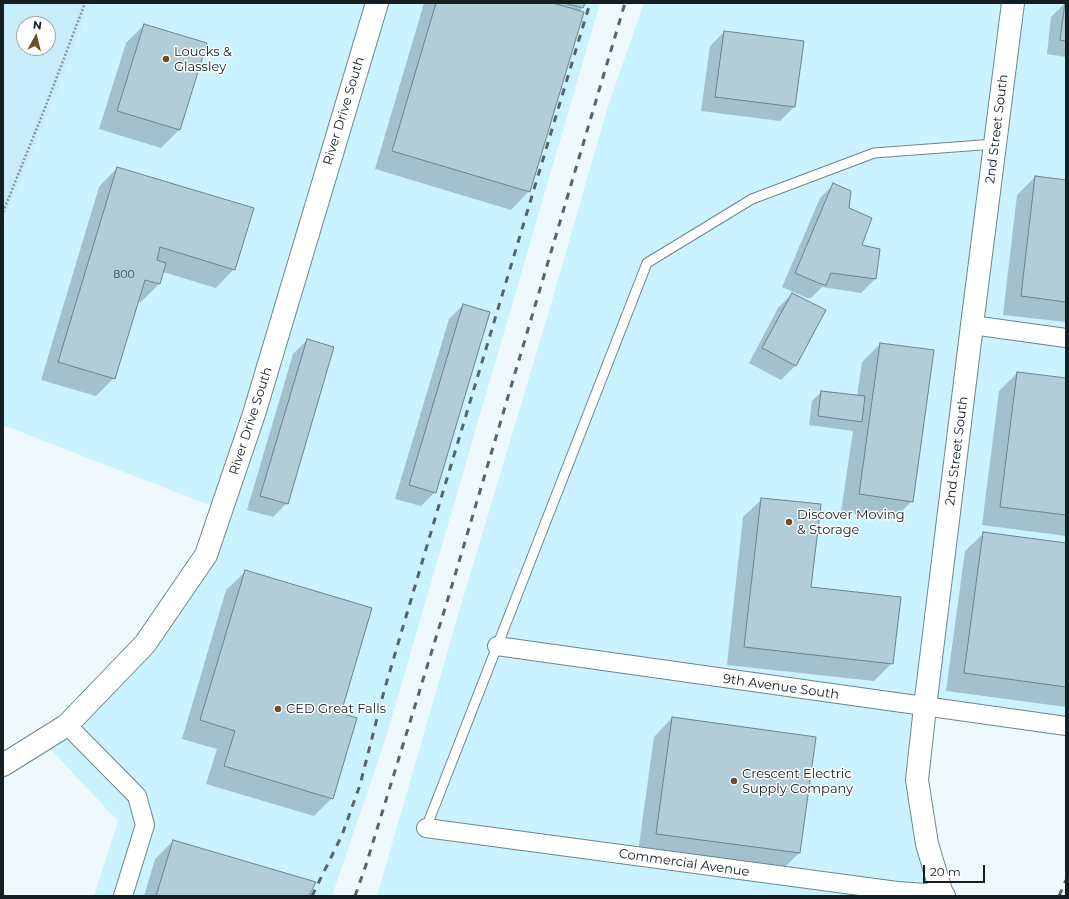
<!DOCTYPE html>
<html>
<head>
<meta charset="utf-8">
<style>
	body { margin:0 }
	#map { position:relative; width:1069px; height:899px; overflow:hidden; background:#edf9fd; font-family:Montserrat,sans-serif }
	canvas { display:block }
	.frame { position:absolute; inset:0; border:4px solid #141f23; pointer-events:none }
	.north { position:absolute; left:16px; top:16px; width:40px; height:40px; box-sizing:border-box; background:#fff; border:1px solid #a1a5a7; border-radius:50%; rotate:7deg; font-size:11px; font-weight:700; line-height:16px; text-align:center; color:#141f23 }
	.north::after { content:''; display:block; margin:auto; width:14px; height:18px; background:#704f26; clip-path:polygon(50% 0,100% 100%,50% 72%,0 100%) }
	.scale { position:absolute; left:923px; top:865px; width:62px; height:18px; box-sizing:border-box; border:2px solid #141f23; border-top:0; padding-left:5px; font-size:12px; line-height:14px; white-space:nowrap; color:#141f23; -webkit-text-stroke:3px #fff; paint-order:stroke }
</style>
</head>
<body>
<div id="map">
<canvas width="1069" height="899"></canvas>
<div class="frame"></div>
<div class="north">N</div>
<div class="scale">20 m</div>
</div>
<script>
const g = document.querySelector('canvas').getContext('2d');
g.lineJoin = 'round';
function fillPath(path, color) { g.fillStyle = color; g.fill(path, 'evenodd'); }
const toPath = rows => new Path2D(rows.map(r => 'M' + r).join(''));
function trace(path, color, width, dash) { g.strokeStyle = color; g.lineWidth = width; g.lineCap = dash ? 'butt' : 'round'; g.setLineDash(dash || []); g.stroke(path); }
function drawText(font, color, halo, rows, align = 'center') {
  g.font = font + ' Montserrat,sans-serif'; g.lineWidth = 3; g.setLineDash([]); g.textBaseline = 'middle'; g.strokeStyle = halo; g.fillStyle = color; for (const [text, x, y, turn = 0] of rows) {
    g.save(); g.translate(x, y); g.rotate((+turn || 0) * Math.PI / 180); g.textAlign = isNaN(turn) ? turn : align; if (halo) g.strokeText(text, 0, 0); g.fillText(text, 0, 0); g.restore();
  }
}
const built = toPath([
	[91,3,600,3,386,737,332,896,94,896,118,821,42,740,145,644,222,510,3,425,3,222,54,101],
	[644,3,1066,3,1066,727,925,707,917,780,944,896,377,896,461,605,549,311,608,106]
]);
const green = toPath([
	[3,3,91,3,54,101,3,222],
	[24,24,48,24,48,48,24,48]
]);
const shadow = toPath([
	[424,3,584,3,582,8,579,12,529,191,511,210,375,169],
	[1065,3,1066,57,1047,54,1051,17],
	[144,25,206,44,179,130,161,148,99,129,126,43],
	[724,32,803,42,794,107,780,121,701,111,710,46],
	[117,168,234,269,216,288,163,272,159,284,141,302,137,301,114,378,96,396,41,380,99,187],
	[1035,177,1066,181,1066,322,1003,315,1017,195],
	[834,184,848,209,861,246,875,279,861,293,822,287,811,298,807,298,782,287,820,198],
	[792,294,824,311,795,366,781,380,749,363,778,308],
	[463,305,435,492,421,506,395,499,449,319],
	[307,340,287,503,273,517,247,510,293,354],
	[880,344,912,501,894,519,841,512,853,431,809,425,812,401,821,392,857,396,862,362],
	[1017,373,1066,379,1066,536,982,525,999,391],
	[762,499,810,588,892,663,874,681,727,665,743,517],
	[984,533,1066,544,1066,707,946,691,965,551],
	[245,572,340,714,332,798,314,816,206,784,217,749,182,739,226,590],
	[672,718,815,738,799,853,781,871,638,852,654,737],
	[173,841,308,896,144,896,155,859]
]);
const building = toPath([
	[436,3,553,3,584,12,530,192,392,151,436,3],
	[564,3,585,3,583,8,564,3],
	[1065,3,1066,3,1066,41,1060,40,1065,3],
	[144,24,207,43,180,130,117,111,144,24],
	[724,31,804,41,795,107,715,97,724,31],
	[117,167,254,208,235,270,160,247,157,260,166,263,160,284,145,280,115,379,58,362,117,167],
	[1035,176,1066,180,1066,302,1021,296,1035,176],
	[833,183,851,191,849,208,872,218,862,245,880,249,876,279,831,273,826,285,821,284,795,273,833,183],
	[792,293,826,310,796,366,762,348,792,293],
	[463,304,490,312,436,493,409,485,463,304],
	[307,339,334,347,288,504,260,496,307,339],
	[880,343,934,350,913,502,859,494,880,343],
	[1017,372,1066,378,1066,515,1000,507,1017,372],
	[821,391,865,396,862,422,818,416,821,391],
	[761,498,821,504,811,587,901,597,893,664,744,647,761,498],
	[983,532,1066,543,1066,687,964,673,983,532],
	[245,570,372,608,341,713,357,718,333,799,224,766,235,731,200,720,245,570],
	[672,717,816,737,800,853,656,834,672,717],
	[173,840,316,882,309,896,156,896,173,840]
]);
const path = toPath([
	[3,212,45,108,85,3]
]);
const lane = toPath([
	[426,828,647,263,752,199,874,153,995,144]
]);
const street = toPath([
	[972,325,1066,338],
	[497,646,1066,726],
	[67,725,137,796,145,825,123,896],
	[426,828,897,891,942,894]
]);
const secondary = toPath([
	[3,765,67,725,145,644,206,555,254,414,377,3],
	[944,896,942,894,927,844,917,780,925,707,972,325,1013,3]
]);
const rail = toPath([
	[312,896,342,835,360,785,384,691,439,505,590,3],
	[355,896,366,865,450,592,625,3],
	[1059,896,1066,880]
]);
const markers = [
	[166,59,4,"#704f26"],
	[789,522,4,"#704f26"],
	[278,709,4,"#704f26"],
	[734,781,4,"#704f26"]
];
const numberNames = [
	["800",124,275]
];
const poiNames = [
	["Loucks &",174,52],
	["Glassley",174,67],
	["Discover Moving",797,515],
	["& Storage",797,530],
	["CED Great Falls",286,709],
	["Crescent Electric",742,774],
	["Supply Company",742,789]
];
const streetNames = [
	["River Drive South",344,111,-73],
	["2nd Street South",997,129,-83],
	["River Drive South",251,421,-72],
	["2nd Street South",957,451,-83],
	["9th Avenue South",781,687,8],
	["Commercial Avenue",684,863,8]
];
fillPath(built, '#caf2ff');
fillPath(green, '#c7edfa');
fillPath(shadow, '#0003');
fillPath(building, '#b1ced8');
trace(building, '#69858e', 1);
trace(lane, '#6b8690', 11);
trace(street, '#6b8690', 20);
trace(secondary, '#6b8690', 24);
trace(path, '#8a969a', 2.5, [2, 2]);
trace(lane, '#fff', 9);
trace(street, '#fff', 18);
trace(secondary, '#fff', 22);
trace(rail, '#596468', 3, [7, 7]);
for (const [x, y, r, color] of markers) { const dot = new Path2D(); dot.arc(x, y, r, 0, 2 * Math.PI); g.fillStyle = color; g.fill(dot); trace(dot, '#fff', 1.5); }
drawText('11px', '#3b4b50', null, numberNames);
drawText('13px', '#141f23', '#fff', poiNames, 'left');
drawText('13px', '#141f23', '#fff', streetNames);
</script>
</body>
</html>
